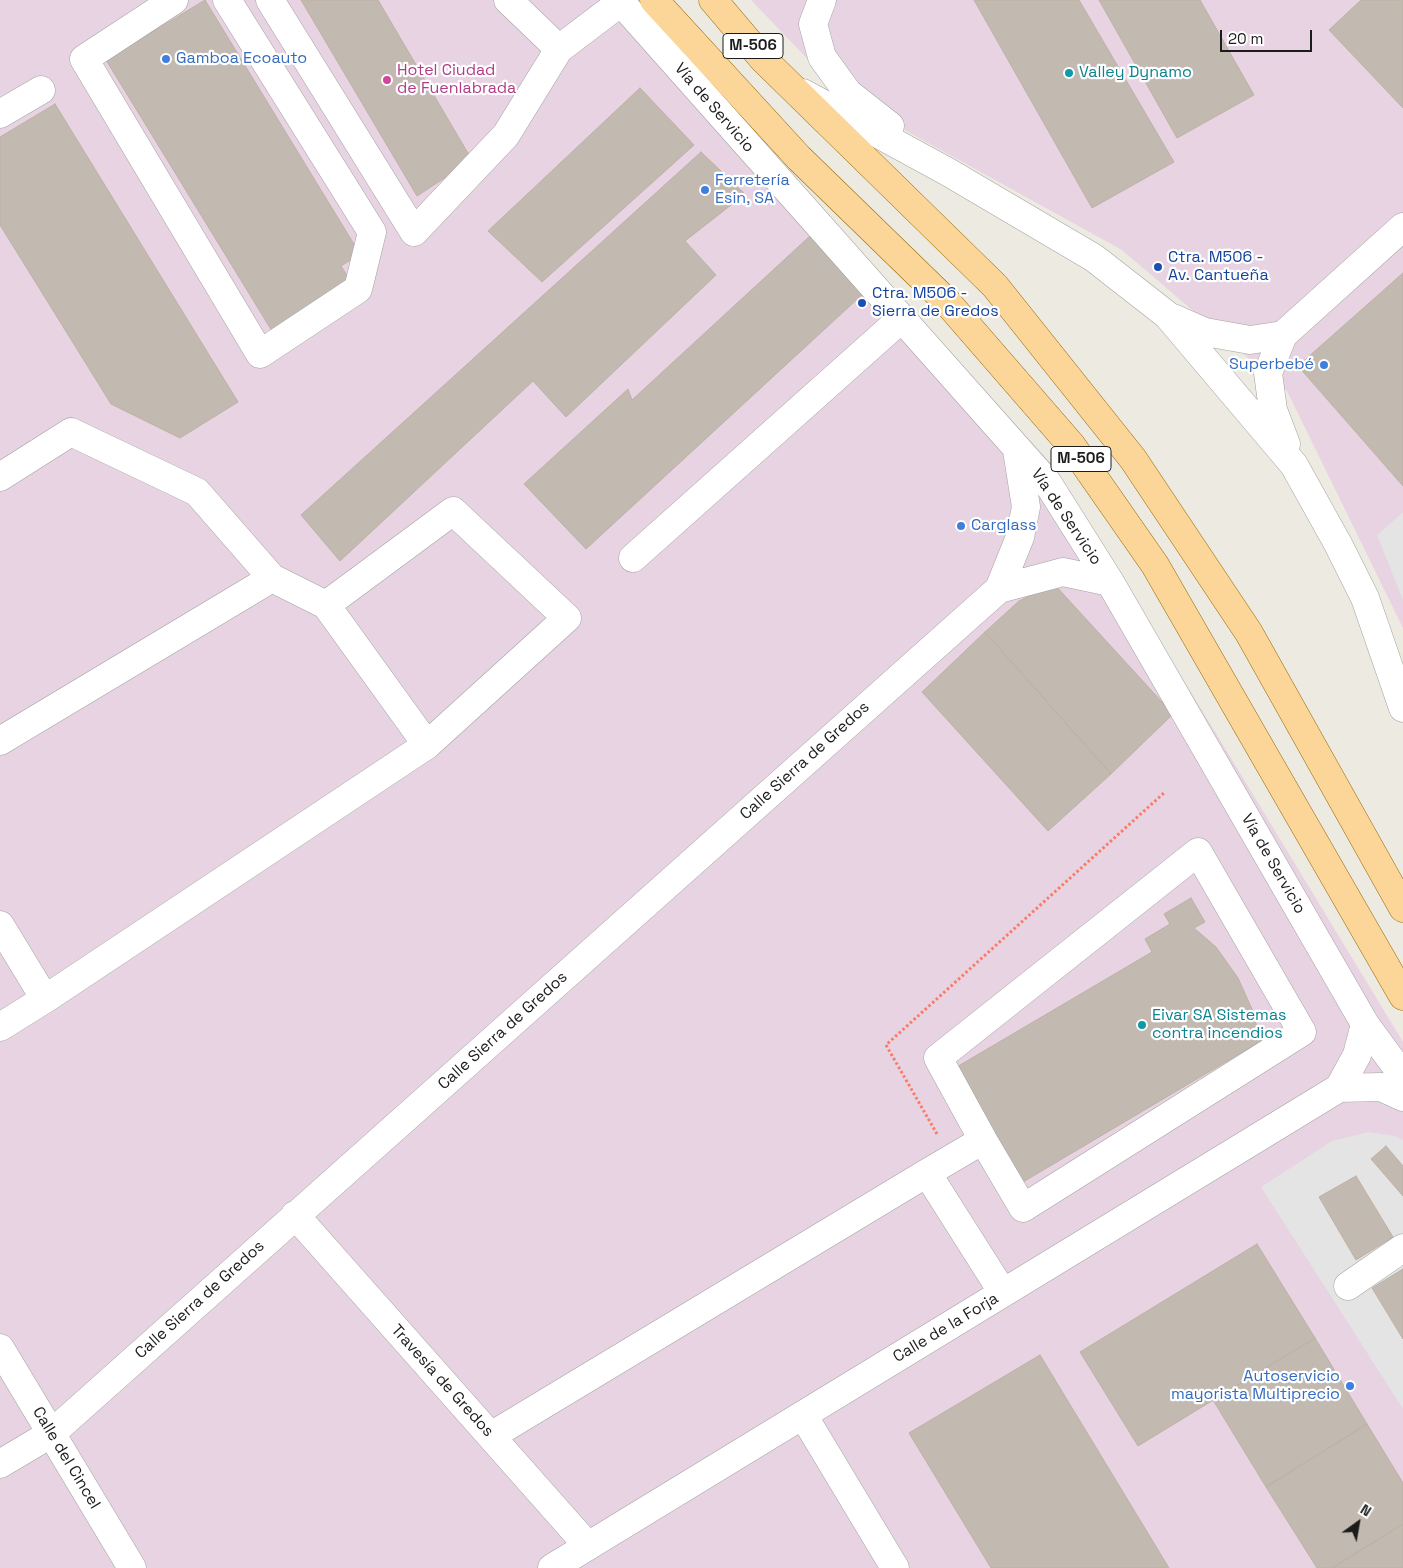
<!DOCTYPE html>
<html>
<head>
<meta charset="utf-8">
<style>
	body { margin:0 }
	#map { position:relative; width:1403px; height:1568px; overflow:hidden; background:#edeae1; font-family:"Space Grotesk",sans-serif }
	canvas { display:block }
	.north { position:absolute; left:1333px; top:1498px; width:50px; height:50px; -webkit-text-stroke:4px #fff; paint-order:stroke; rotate:32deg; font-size:14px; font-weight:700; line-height:20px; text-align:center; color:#1c1c1c }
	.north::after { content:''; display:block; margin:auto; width:18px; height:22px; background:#1c1c1c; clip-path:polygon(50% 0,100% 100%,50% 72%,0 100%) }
	.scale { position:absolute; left:1220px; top:30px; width:92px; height:22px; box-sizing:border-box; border:2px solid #1c1c1c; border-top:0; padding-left:6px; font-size:15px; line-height:18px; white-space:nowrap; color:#1c1c1c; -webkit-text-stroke:4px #fff; paint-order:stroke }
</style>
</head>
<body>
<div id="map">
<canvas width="1403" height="1568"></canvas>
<div class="north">N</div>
<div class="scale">20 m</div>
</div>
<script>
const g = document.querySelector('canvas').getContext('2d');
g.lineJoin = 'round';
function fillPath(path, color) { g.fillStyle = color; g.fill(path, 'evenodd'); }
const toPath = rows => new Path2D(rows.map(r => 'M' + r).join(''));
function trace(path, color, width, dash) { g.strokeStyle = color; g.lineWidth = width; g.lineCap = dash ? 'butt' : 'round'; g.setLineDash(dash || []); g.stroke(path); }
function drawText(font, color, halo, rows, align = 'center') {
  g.font = font + ' "Space Grotesk",sans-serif'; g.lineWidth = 4.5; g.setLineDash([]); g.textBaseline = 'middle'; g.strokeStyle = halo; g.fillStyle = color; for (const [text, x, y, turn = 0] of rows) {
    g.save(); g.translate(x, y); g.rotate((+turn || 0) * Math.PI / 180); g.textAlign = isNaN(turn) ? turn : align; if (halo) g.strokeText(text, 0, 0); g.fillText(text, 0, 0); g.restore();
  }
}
const industrial = toPath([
	[0,0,631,0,1055,468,1403,1042,1403,1568,0,1568],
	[751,0,1403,0,1403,628,1287,391,1122,250,843,96]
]);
const parking = toPath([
	[1403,512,1403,600,1377,535],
	[1369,1132,1395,1136,1403,1140,1403,1409,1261,1187,1332,1141]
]);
const building = toPath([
	[205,0,360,254,341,266,351,282,272,331,106,60,205,0],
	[301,0,378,0,472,160,417,196,301,0],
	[974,0,1079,0,1174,162,1092,208,974,0],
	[1099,0,1200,0,1254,95,1177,138,1099,0],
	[1361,0,1403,0,1403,108,1329,30,1361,0],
	[640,88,694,145,542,282,488,231,640,88],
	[55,104,238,402,180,438,111,404,0,225,0,137,55,104],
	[701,152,745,194,685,241,716,275,566,417,533,381,340,561,301,515,701,152],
	[810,236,865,292,586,549,524,484,628,389,632,400,810,236],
	[1403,273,1403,486,1298,366,1403,273],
	[1054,584,1173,714,1111,774,985,632,1019,601,1054,584],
	[985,632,1111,774,1048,831,922,692,985,632],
	[1191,898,1205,922,1194,928,1216,947,1238,978,1252,1009,1261,1041,1023,1182,955,1068,1152,952,1145,939,1170,924,1164,914,1191,898],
	[1386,1146,1403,1166,1403,1196,1371,1159,1386,1146],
	[1356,1176,1393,1237,1356,1260,1319,1197,1356,1176],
	[1257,1244,1315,1338,1138,1446,1080,1352,1257,1244],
	[1403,1269,1403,1339,1372,1288,1403,1269],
	[1315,1338,1367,1424,1266,1487,1213,1400,1315,1338],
	[1040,1355,1169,1568,991,1568,909,1433,1040,1355],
	[1367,1424,1403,1483,1403,1524,1332,1568,1317,1568,1266,1487,1367,1424],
	[1403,1524,1403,1568,1332,1568,1403,1524]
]);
const path = toPath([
	[937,1134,886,1045,1165,792]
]);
const minor = toPath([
	[174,0,84,59,260,354,358,289,372,232,227,0],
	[270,0,414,232,506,135,559,49],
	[508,0,559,49,621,2],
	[619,0,1047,482,1110,582,1365,1024,1403,1076],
	[822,0,813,24,822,57,848,93,890,126],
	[803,93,948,172,1094,258,1167,315,1294,465,1338,544,1365,598,1403,708],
	[0,114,41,90],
	[1173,318,1205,332,1250,340,1283,335],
	[1286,444,1273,410,1268,373,1283,335,1403,227],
	[0,477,71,432,197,492,272,578],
	[633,558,901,319],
	[999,589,1063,572,1110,582],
	[0,741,272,578,326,605,427,745],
	[0,925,45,999,427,745,567,618,453,511,326,605],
	[0,1027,45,999],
	[1339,1088,1357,1055,1365,1024],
	[927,1173,983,1140,1023,1208,1302,1032,1198,852,938,1058,983,1140],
	[295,1215,588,1546],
	[1348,1286,1403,1248],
	[0,1348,132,1568],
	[803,1415,895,1568],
	[491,1436,927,1173,1003,1293],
	[0,1464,52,1433,999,589,1020,537,1026,507,1017,450],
	[552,1568,1339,1088,1381,1087,1403,1097]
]);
const major = toPath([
	[654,0,799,158,947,302,1072,446,1155,565,1403,996],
	[713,0,763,59,995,286,1133,459,1249,633,1403,908]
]);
const markers = [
	[166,59,5,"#3f7fe0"],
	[1069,73,5,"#0f9aa8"],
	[387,80,5,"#d1479c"],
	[705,190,5,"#3f7fe0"],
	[1158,267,5,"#1a4fb4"],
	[862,303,5,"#1a4fb4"],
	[1324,365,5,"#3f7fe0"],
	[961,526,5,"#3f7fe0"],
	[1142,1025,5,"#0f9aa8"],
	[1350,1386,5,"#3f7fe0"]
];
const shields = [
	[753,46,60],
	[1081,459,60]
];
const shieldNames = [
	["M-506",753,46],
	["M-506",1081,459]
];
const shopNames = [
	["Gamboa Ecoauto",176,59],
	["Ferretería",715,181],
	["Esin, SA",715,199],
	["Superbebé",1314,365,"right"],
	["Carglass",971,526],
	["Autoservicio",1340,1377,"right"],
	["mayorista Multiprecio",1340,1395,"right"]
];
const hotelNames = [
	["Hotel Ciudad",397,71],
	["de Fuenlabrada",397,89]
];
const cultureNames = [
	["Valley Dynamo",1079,73],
	["Eivar SA Sistemas",1152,1016],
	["contra incendios",1152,1034]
];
const streetNames = [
	["Vía de Servicio",714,108,49],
	["Vía de Servicio",1066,517,56],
	["Calle Sierra de Gredos",805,761,-42],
	["Vía de Servicio",1273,864,60],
	["Calle Sierra de Gredos",503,1031,-42],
	["Calle Sierra de Gredos",200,1300,-42],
	["Calle de la Forja",946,1328,-31],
	["Travesía de Gredos",442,1381,48],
	["Calle del Cincel",66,1458,59]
];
const transitNames = [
	["Ctra. M506 -",1168,258],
	["Av. Cantueña",1168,276],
	["Ctra. M506 -",872,294],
	["Sierra de Gredos",872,312]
];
fillPath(industrial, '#e7d3e2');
fillPath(parking, '#e4e4e4');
fillPath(building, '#c2b9b1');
trace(building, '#bfb1a4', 1);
trace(minor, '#a3a3a3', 29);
trace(major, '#946900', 29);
trace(path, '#fa7b66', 3, [2.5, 2.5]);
trace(minor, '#fff', 28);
trace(major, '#fcd598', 28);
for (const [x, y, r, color] of markers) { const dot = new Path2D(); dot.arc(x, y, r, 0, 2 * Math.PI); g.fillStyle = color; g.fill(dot); trace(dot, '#fff', 2); }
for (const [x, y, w] of shields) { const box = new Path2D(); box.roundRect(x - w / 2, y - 12.5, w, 25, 4); g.fillStyle = '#fff'; g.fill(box); trace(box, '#1c1c1c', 1); }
drawText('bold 15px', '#1c1c1c', null, shieldNames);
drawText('16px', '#366cbe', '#fff', shopNames, 'left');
drawText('16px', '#b23c85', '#fff', hotelNames, 'left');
drawText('16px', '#0d838f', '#fff', cultureNames, 'left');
drawText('16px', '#1c1c1c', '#fff', streetNames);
drawText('16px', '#164399', '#fff', transitNames, 'left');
</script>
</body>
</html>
